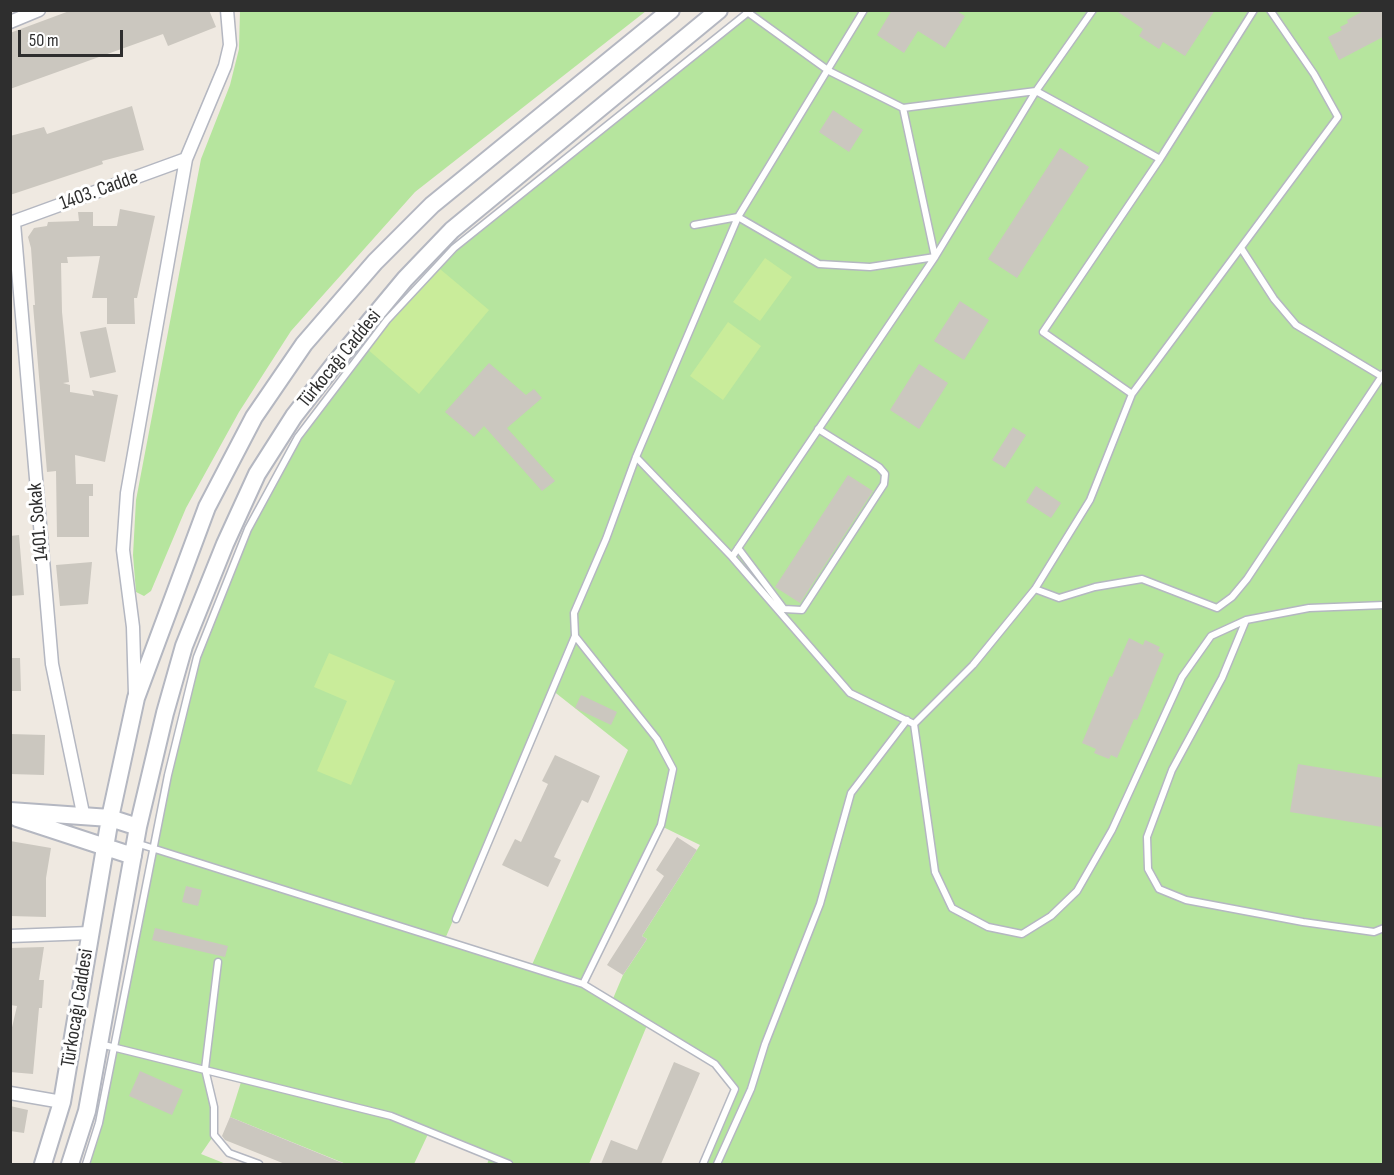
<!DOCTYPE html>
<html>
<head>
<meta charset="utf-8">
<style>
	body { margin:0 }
	#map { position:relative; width:1394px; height:1175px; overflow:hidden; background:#efe9e1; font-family:"Sofia Sans Condensed",sans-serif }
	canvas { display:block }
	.frame { position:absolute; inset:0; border:12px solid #2e2e2e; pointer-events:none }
	.scale { position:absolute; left:18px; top:30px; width:105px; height:27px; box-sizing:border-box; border:3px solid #2e2e2e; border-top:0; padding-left:8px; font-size:18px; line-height:21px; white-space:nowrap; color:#2e2e2e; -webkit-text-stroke:4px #fff; paint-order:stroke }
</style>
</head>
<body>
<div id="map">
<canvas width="1394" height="1175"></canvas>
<div class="frame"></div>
<div class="scale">50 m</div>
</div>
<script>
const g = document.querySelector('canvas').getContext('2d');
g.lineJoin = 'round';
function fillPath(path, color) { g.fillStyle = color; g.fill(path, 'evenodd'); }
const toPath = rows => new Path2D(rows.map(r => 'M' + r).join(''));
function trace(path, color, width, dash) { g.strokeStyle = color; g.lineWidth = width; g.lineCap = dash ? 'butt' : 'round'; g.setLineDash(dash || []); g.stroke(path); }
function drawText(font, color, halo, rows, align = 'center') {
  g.font = font + ' "Sofia Sans Condensed",sans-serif'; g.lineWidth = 6; g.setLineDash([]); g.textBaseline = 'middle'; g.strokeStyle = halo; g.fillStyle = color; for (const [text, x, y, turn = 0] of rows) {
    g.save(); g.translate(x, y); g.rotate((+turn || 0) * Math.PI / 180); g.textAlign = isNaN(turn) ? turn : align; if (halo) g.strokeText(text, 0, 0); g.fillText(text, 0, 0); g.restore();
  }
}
const green = toPath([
	[240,11,646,11,415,192,291,331,239,412,186,508,151,591,144,596,136,592,133,555,136,500,201,159,230,85,239,49],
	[751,11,1383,11,1383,1164,703,1164,735,1089,715,1064,648,1023,589,1164,487,1164,490,1157,429,1132,414,1164,346,1164,230,1117,242,1079,205,1070,214,1107,214,1135,201,1154,226,1164,86,1164,99,1123,154,848,197,657,248,529,298,437,387,320,454,248],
	[552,690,628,750,531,967,445,939],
	[661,826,700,845,642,936,647,939,623,975,612,1001,583,985]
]);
const pitch = toPath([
	[765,258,792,277,760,321,733,302],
	[440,269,489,310,419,394,366,348],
	[728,322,761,346,723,400,690,376],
	[329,653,395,681,351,785,317,771,347,701,314,687]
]);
const building = toPath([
	[72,10,209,10,216,27,168,46,163,34,10,89,10,33],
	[892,10,955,10,965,16,945,48,918,31,904,53,877,35],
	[1115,10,1215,10,1185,56,1163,42,1159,49,1139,36,1143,29],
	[1365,10,1383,10,1383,37,1339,60,1328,37,1342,30,1340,27,1348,23,1347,20],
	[132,106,144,150,102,161,103,164,10,195,10,136,44,127,47,134],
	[833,110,863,130,849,152,819,132],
	[1060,148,1089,167,1017,278,988,259],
	[120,209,155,216,137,298,134,298,135,324,107,324,107,298,92,298,100,256,67,257,68,263,61,263,62,312,69,382,63,383,70,385,70,392,94,396,92,390,118,395,105,462,75,455,76,484,93,484,93,496,89,496,89,537,57,537,56,471,47,472,33,305,35,305,31,248,28,237,34,228,47,226,48,222,79,221,78,212,93,212,93,226,117,226],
	[960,301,989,320,964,360,934,341],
	[106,327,116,372,90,378,80,332],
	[489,363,526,395,534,389,542,398,507,428,555,481,542,491,484,426,474,437,445,412],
	[919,364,948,383,919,429,890,410],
	[1013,427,1026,435,1005,468,992,460],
	[848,475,873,491,800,603,775,587],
	[1036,486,1061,503,1051,518,1026,502],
	[19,535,24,595,10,596,10,536],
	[92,562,88,604,60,606,56,565],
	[1129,638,1143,645,1145,640,1160,647,1158,651,1164,654,1137,720,1134,719,1117,758,1111,755,1109,759,1094,753,1096,749,1082,743,1110,676,1112,677],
	[10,658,20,658,21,691,10,691],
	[581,695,617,712,611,725,575,708],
	[10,734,45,735,44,775,10,774],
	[555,755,600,776,588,803,582,800,554,857,561,860,548,887,502,865,515,839,521,842,548,784,542,781],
	[1298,764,1383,778,1382,827,1290,812],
	[677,837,697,850,642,936,647,939,623,975,607,965,664,876,656,870],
	[10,841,51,848,46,878,46,917,10,916],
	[186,886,202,890,198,906,182,902],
	[155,928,228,946,225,957,152,940],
	[44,947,39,980,44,980,42,1008,39,1008,33,1074,10,1072,10,1036,17,1006,10,1005,10,948],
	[674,1062,700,1073,661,1164,601,1164,611,1140,637,1150],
	[140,1071,183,1090,172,1115,129,1096],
	[10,1106,28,1110,24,1133,10,1131],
	[230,1117,345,1164,285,1164,225,1140,222,1136]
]);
const lane = toPath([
	[746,11,829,71,903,108,1036,91,1160,159],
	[694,225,738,217,819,264,870,267,935,257,903,108],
	[1241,248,1274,299,1296,325,1381,376],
	[1132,394,1043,332,1160,159,1254,10],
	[636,457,732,557,850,693,914,724,935,872,952,908,988,927,1022,934,1051,916,1077,891,1112,830,1182,677,1211,636,1246,620,1309,608,1384,605],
	[738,548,784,609,802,610,884,484,885,474,879,467,818,429],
	[732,557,935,257,1036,91,1093,10],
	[1035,589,1059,598,1095,587,1142,579,1217,608,1232,597,1247,579,1384,373],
	[1246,620,1222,678,1172,770,1147,837,1148,869,1159,889,1186,900,1303,922,1374,932,1384,928],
	[575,636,657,739,673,769,661,825,583,984],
	[914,724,973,665,1035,589,1090,500,1132,394,1338,117,1314,74,1270,10],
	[136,843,583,984,715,1064,735,1089,703,1164],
	[456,919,575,636,574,613,606,539,636,457,738,217,864,10],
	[218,962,205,1069,214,1107,214,1135,229,1153,259,1164],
	[100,1044,391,1116,509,1164],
	[86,1164,99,1123,168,775,197,657,248,529,298,437,387,320,454,248,751,10],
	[717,1164,751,1089,765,1044,820,904,851,793,907,720]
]);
const street = toPath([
	[10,22,39,10],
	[10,223,186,159],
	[14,223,52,664,84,818],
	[135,694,133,627,123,550,127,493,186,159,225,66,230,45,227,10],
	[10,936,90,933],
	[10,1093,62,1102]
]);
const secondary = toPath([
	[10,811,110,818,138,827],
	[17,818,133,856],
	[43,1164,62,1102,110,818,136,698,207,507,254,417,304,344,375,262,432,205,671,10],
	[70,1164,87,1111,138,827,165,713,184,646,225,544,257,474,294,416,336,362,405,279,452,230,719,10]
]);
const streetNames = [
	["1403. Cadde",99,191,-20],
	["Türkocağı Caddesi",340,359,-51],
	["1401. Sokak",39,522,-95],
	["Türkocağı Caddesi",78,1008,-81]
];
fillPath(green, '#b6e59e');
fillPath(pitch, '#c9ec9a');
fillPath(building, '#cbc7bf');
trace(lane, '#b4b7c1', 9);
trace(street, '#b4b7c1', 15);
trace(secondary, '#b4b7c1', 20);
trace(lane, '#fff', 6);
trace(street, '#fff', 12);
trace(secondary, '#fff', 16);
drawText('20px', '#2e2e2e', '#fff', streetNames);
</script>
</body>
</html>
